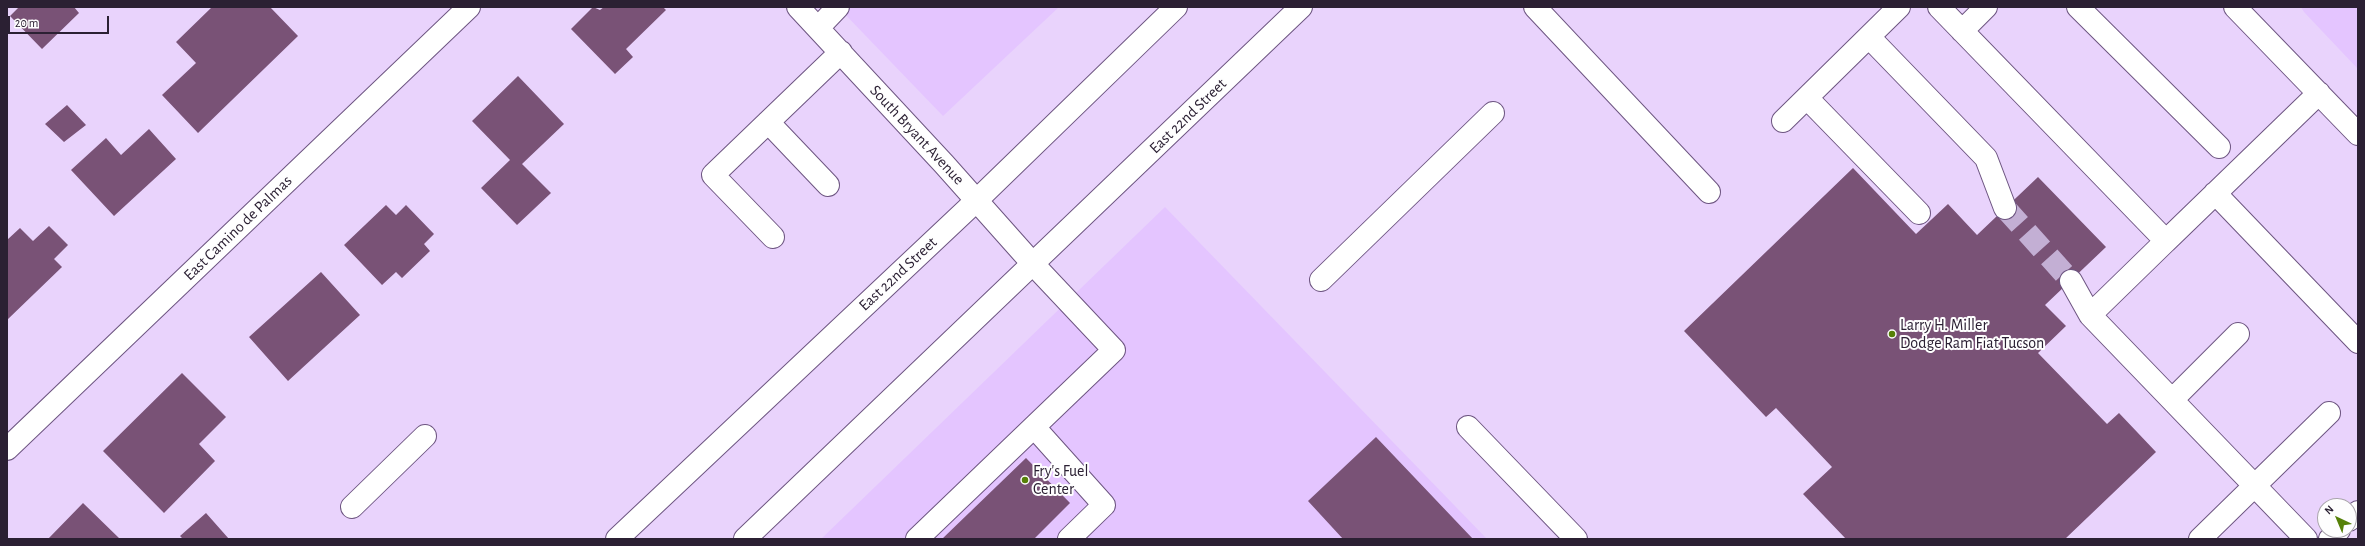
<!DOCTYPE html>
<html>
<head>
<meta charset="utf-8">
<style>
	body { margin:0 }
	#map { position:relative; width:2365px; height:546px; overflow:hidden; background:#e9d3fc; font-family:"Alegreya Sans",sans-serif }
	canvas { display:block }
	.frame { position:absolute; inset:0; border:8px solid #2b2033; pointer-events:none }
	.north { position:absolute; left:2317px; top:498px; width:40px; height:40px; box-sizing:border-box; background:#fefefe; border:1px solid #aaa5ad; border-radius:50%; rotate:316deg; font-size:11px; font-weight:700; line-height:16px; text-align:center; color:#2b2033 }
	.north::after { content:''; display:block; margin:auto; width:14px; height:18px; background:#568108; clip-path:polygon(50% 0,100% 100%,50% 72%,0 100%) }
	.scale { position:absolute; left:8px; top:16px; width:101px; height:18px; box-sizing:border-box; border:2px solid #2b2033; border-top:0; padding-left:5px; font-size:12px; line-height:14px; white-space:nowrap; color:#2b2033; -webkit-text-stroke:3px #fefefe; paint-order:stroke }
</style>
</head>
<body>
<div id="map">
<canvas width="2365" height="546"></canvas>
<div class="frame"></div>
<div class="north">N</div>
<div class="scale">20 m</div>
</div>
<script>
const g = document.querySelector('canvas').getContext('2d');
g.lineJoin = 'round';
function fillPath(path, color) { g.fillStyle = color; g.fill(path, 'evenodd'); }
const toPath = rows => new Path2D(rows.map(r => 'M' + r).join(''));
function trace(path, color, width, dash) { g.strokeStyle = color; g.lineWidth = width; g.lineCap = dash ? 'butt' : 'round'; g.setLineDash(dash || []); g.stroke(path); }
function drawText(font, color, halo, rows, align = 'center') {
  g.font = font + ' "Alegreya Sans",sans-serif'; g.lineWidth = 4; g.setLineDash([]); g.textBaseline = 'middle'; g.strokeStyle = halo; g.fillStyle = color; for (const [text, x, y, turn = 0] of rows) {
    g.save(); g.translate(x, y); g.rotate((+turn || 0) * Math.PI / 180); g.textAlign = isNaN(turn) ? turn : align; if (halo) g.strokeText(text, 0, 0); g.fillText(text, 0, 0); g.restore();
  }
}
const built = toPath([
	[838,7,1059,7,943,116],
	[2301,7,2358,7,2358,69,2304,12],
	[1165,207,1487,539,821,539]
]);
const building = toPath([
	[19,7,74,7,79,13,42,49,10,16],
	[212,7,270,7,298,36,198,133,162,95,196,63,176,42],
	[593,7,600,10,604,7,663,7,666,10,626,49,633,57,615,74,571,29],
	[518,76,564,124,522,164,551,193,517,225,481,188,510,160,472,121],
	[67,105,86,125,64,142,45,124],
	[149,129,176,159,114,216,71,170,106,138,121,155],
	[1853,168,1916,234,1948,204,1977,235,2038,177,2106,247,2045,305,2066,326,2038,353,2107,424,2119,413,2156,452,2065,539,1846,539,1803,494,1832,467,1776,408,1766,417,1684,331],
	[386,205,396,215,406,205,434,234,424,244,430,251,402,278,396,272,382,285,344,245],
	[49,226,68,245,54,259,62,267,7,320,7,240,20,228,33,241],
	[321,272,360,315,288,381,249,337],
	[182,373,226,417,199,444,215,461,164,513,103,451],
	[1376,437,1473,539,1343,539,1308,501],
	[1026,458,1070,503,1034,539,942,539],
	[83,503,120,539,48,539],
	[206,513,229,539,183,539,180,536]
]);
const minorTunnel = toPath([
	[2005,208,2071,281]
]);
const minor = toPath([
	[798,7,944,164,1033,264,1114,350,917,539],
	[1535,7,1709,192],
	[1939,7,2166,241,2319,93],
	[2078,7,2219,147],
	[2235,7,2358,134],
	[818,28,838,7],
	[1962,31,1986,7],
	[1869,37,1986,158,2005,208],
	[1807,98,1919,213],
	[1783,121,1899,7],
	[768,122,828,185],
	[2215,193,2358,342],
	[773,237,713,175,841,52],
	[2166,241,2090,315,2306,539],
	[1321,280,1493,113],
	[2071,281,2090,315],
	[2172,400,2238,334],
	[1034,427,1104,505,1069,539],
	[1468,427,1576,539],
	[7,449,469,7],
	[352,507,425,436],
	[2349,520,2358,512],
	[2200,539,2329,413],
	[2330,539,2339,530]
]);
const major = toPath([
	[617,539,977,200,1176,7],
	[745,539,1301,7]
]);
const markers = [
	[1892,334,4,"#568108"],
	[1025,480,4,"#568108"]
];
const streetNames = [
	["East 22nd Street",1188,116,-44],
	["South Bryant Avenue",917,135,47],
	["East Camino de Palmas",238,228,-44],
	["East 22nd Street",898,274,-43]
];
const poiNames = [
	["Larry H. Miller",1900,325],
	["Dodge Ram Fiat Tucson",1900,343],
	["Fry's Fuel",1033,471],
	["Center",1033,489]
];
fillPath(built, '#e4c5ff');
fillPath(building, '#795276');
trace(minorTunnel, '#c3afd4', 22, [22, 11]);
trace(minor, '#6d5581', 24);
trace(major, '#6d5581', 24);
trace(minor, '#fff', 22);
trace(major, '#fff', 22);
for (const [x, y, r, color] of markers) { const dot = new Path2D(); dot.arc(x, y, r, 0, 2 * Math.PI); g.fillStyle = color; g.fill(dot); trace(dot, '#fefefe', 1.5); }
drawText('16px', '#2b2033', '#fefefe', streetNames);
drawText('16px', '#2b2033', '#fefefe', poiNames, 'left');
</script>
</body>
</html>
